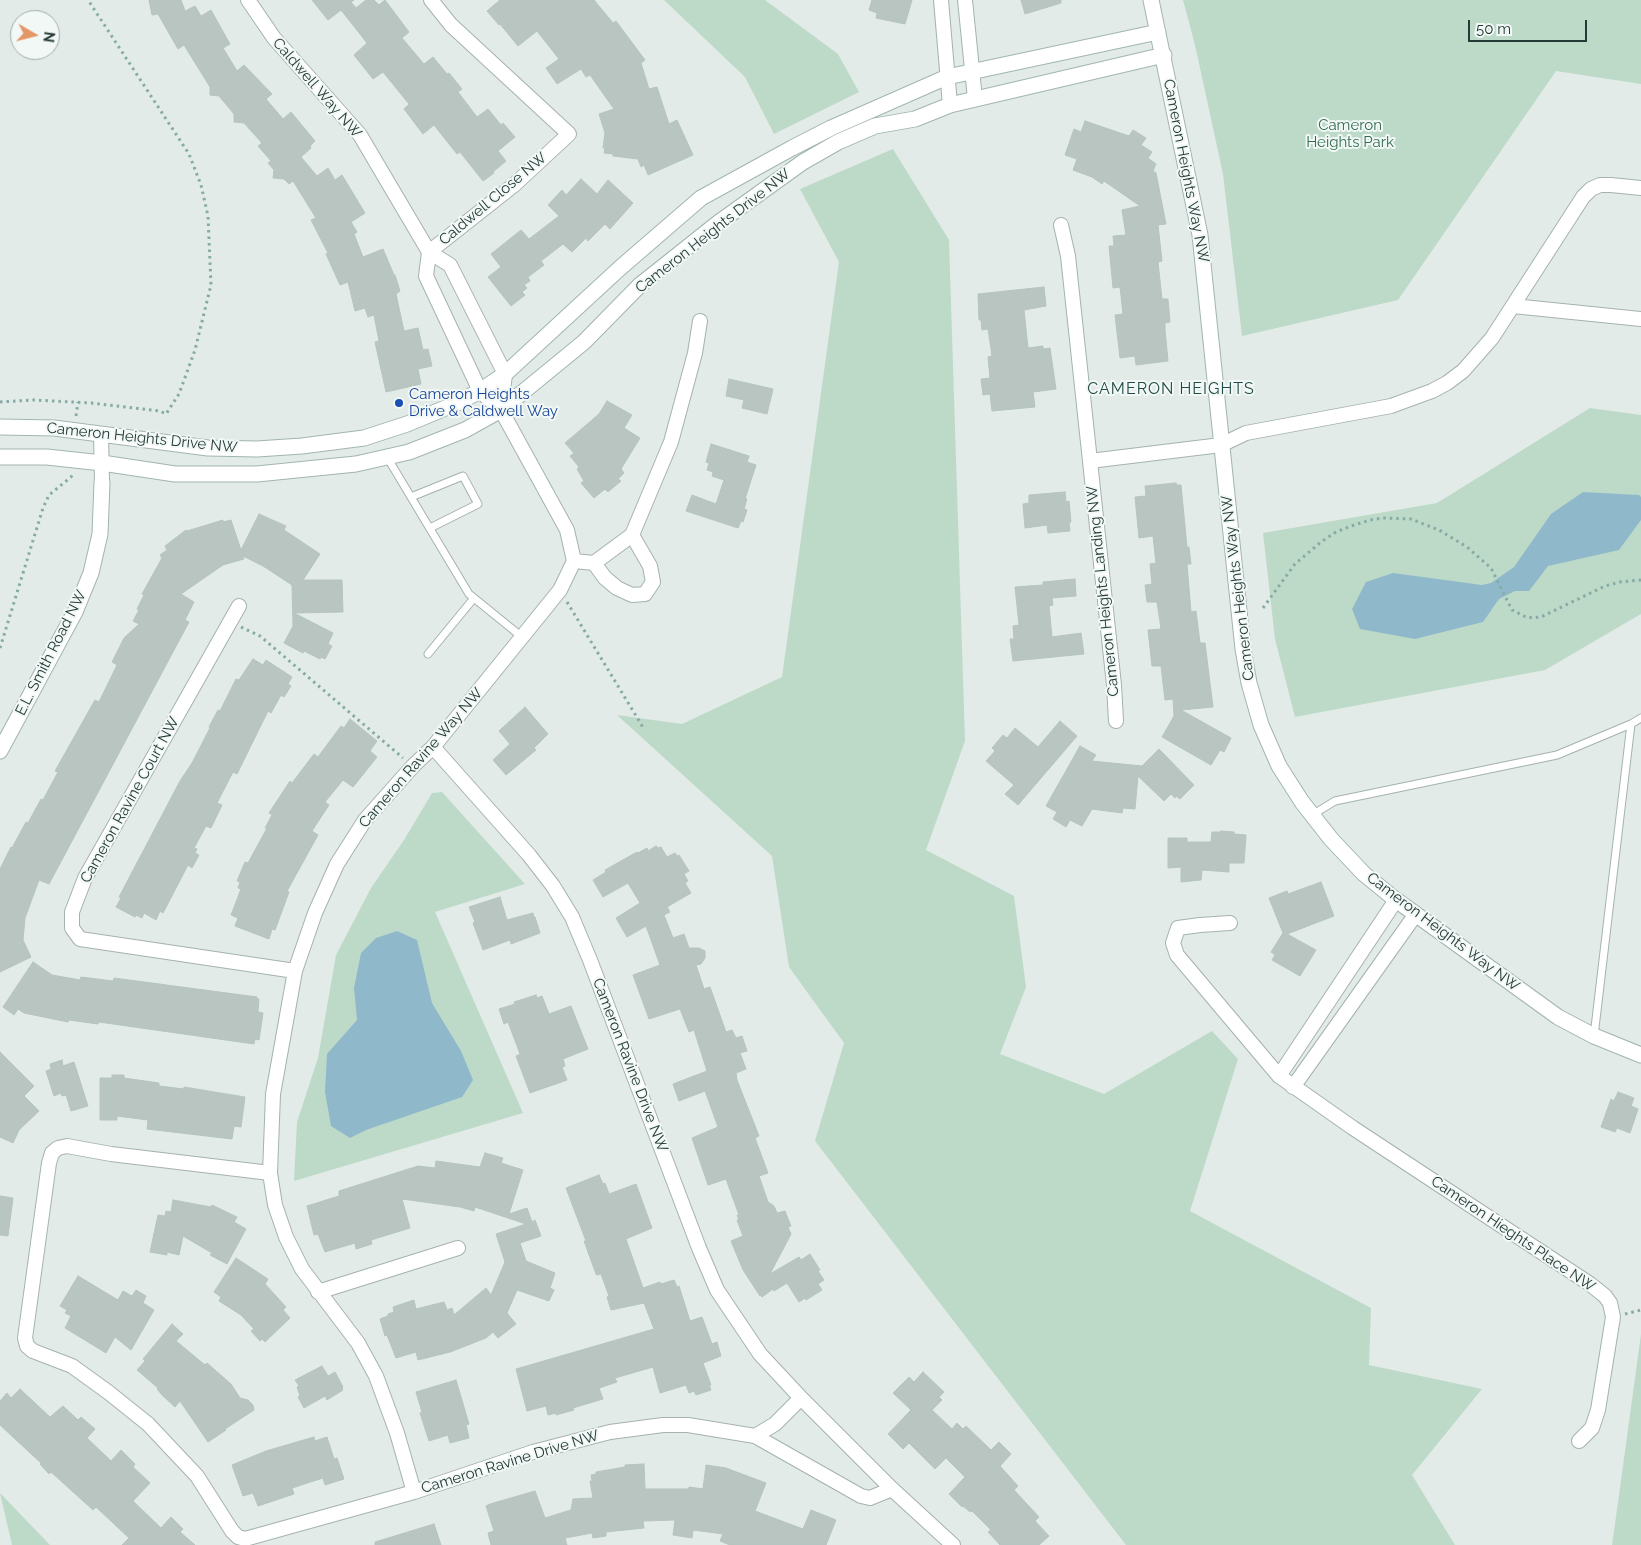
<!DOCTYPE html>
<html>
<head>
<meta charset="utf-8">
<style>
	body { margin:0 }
	#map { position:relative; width:1641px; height:1545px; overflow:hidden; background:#e2ebe8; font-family:Raleway,sans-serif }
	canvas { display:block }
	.north { position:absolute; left:10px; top:10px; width:50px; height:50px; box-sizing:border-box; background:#f2f8f6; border:1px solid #a0acaa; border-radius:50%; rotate:98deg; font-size:14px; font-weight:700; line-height:20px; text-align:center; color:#243a37 }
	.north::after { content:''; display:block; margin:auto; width:18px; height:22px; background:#e49867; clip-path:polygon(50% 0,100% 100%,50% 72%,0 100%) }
	.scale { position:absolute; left:1468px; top:20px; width:119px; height:22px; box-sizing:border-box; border:2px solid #243a37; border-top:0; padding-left:6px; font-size:15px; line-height:18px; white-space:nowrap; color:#243a37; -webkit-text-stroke:4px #f2f8f6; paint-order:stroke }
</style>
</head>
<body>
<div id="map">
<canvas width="1641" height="1545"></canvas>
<div class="north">N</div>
<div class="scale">50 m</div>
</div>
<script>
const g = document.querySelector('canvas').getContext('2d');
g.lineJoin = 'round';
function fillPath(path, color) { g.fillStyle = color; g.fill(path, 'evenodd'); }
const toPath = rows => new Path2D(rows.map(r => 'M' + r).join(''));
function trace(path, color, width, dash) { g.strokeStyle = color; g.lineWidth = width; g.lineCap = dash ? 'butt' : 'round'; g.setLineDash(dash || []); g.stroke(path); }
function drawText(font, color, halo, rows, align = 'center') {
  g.font = font + ' Raleway,sans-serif'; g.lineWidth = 4; g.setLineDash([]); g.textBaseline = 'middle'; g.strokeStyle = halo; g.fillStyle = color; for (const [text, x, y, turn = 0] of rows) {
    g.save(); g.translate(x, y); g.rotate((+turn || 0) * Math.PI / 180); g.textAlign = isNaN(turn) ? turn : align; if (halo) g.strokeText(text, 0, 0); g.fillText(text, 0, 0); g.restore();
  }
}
const green = toPath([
	[664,0,765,0,838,54,859,92,774,134,745,77],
	[1183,0,1641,0,1641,84,1556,71,1398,300,1242,336,1223,174,1195,45],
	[893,149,949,240,965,741,926,850,1014,896,1026,987,1000,1054,1104,1094,1212,1031,1238,1059,1190,1211,1371,1308,1369,1365,1482,1389,1412,1475,1455,1545,1126,1545,815,1141,844,1043,789,967,772,856,617,715,682,724,782,677,839,262,800,189],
	[1590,408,1641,415,1641,614,1545,670,1295,717,1275,639,1263,533,1437,503],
	[442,792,525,884,435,912,523,1113,294,1181,297,1122,318,1058,336,955,371,888,404,840,432,793],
	[1641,1334,1641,1545,1612,1545,1620,1488],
	[0,1493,50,1545,12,1545]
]);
const water = toPath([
	[1583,492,1639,495,1641,497,1641,520,1619,550,1548,566,1529,591,1515,591,1499,599,1483,622,1415,639,1360,629,1352,609,1366,582,1393,573,1482,585,1491,583,1514,567,1551,514],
	[397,931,417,940,432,1003,461,1051,473,1080,462,1097,366,1130,350,1138,331,1126,325,1092,327,1054,357,1020,354,988,361,953,376,938]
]);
const building = toPath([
	[149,0,181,0,185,11,195,6,201,16,211,10,230,44,223,48,237,71,244,65,272,94,266,99,283,119,291,112,315,141,310,146,311,148,301,157,317,176,328,168,335,180,342,175,365,213,351,222,357,232,354,234,363,257,383,249,394,275,395,275,400,291,396,294,404,331,418,328,423,350,428,349,432,366,418,369,421,384,386,392,375,342,379,341,374,315,368,317,365,308,355,311,348,282,340,285,326,254,328,253,311,220,316,218,293,181,289,184,284,179,273,178,274,170,268,163,271,161,258,146,262,143,244,123,234,122,234,114,219,96,210,95,210,87,184,45,178,49,158,14,152,15,149,0],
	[312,0,354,0,351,2,356,8,366,0,374,0,379,5,385,0,409,32,402,38,424,64,433,57,447,74,449,73,462,89,458,92,477,117,488,109,501,125,503,123,515,137,498,151,506,161,493,172,494,173,483,181,460,152,457,154,434,125,423,134,404,109,409,104,383,72,373,79,354,55,367,43,341,10,328,20,312,0],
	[500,0,594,0,613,23,616,21,645,60,641,63,649,89,657,87,669,124,677,120,693,155,648,175,644,165,641,167,638,159,613,156,613,154,604,153,605,148,603,148,605,133,599,114,614,109,590,75,586,77,581,69,557,84,546,68,559,59,537,31,518,46,500,24,499,25,487,11,500,0],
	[872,0,912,0,905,24,876,18,877,13,869,10,872,0],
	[1021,0,1061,0,1061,3,1025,14,1021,0],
	[1085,121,1129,136,1133,130,1146,138,1141,145,1152,152,1148,158,1156,164,1153,171,1156,173,1166,224,1158,225,1162,261,1158,262,1162,299,1168,299,1170,322,1165,323,1165,330,1168,361,1136,365,1135,356,1120,358,1115,315,1123,314,1120,287,1113,288,1109,246,1114,246,1113,236,1126,235,1122,210,1140,206,1104,181,1102,184,1092,177,1073,170,1077,159,1065,155,1074,129,1081,132,1085,121],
	[581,179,597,194,608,180,633,203,610,229,605,224,588,241,586,238,572,252,563,244,541,261,544,265,528,277,530,281,524,285,527,288,522,292,525,295,511,306,488,277,501,267,491,254,521,230,529,239,559,216,548,205,562,190,566,195,581,179],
	[1044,287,1046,306,1024,310,1028,348,1043,346,1043,349,1050,348,1056,389,1033,392,1035,407,992,411,990,394,983,395,981,379,990,378,988,357,992,356,988,329,982,330,981,320,979,320,978,294,1044,287],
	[729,379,773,389,767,414,742,408,744,400,726,396,729,379],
	[607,401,632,415,624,428,640,438,621,469,624,473,618,479,621,481,608,492,605,489,594,498,581,483,584,481,577,469,579,467,570,456,574,453,565,443,599,414,607,401],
	[711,444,749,456,747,462,756,465,745,499,747,499,744,509,747,510,743,522,741,521,738,528,686,511,692,495,716,504,724,480,712,476,713,472,707,470,709,463,706,462,711,444],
	[1176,483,1177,485,1181,485,1187,547,1189,547,1191,564,1187,564,1191,612,1196,611,1200,643,1205,643,1213,707,1181,710,1231,738,1224,752,1220,750,1211,765,1162,737,1174,716,1173,699,1165,700,1161,666,1152,666,1148,630,1161,629,1157,602,1147,602,1145,585,1152,584,1150,564,1156,563,1153,536,1139,538,1135,497,1146,496,1145,486,1176,483],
	[1065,492,1066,502,1069,501,1071,522,1069,522,1070,531,1048,533,1047,525,1025,528,1023,504,1029,503,1029,495,1065,492],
	[259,514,286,526,284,530,320,554,303,580,342,580,343,612,294,613,333,633,328,644,332,646,325,659,321,657,320,659,304,651,303,653,284,643,293,626,292,585,263,566,243,556,244,559,223,565,181,594,194,602,185,620,189,622,49,884,39,880,25,918,23,940,31,957,0,972,0,869,11,847,12,848,26,822,28,823,41,799,43,800,58,772,55,771,95,700,99,702,117,665,112,662,124,638,139,624,133,621,139,610,137,609,144,595,142,594,162,558,160,555,167,550,165,546,186,530,187,531,223,520,223,522,231,520,241,550,259,514],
	[1075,579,1076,596,1052,598,1053,605,1049,606,1052,637,1081,633,1084,654,1013,661,1010,639,1014,639,1013,626,1019,625,1015,587,1043,585,1043,582,1075,579],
	[253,659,263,665,266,660,292,677,288,684,291,686,284,697,281,695,271,713,268,711,237,774,233,772,217,803,222,805,211,828,206,826,194,848,197,849,195,853,199,855,192,868,188,865,163,913,160,911,156,920,144,913,142,918,136,915,135,917,116,907,121,898,119,897,180,781,192,763,210,728,209,727,218,710,220,711,236,679,239,680,253,659],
	[525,707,548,734,534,748,536,750,506,775,493,760,510,744,499,731,525,707],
	[350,719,377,741,370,751,377,757,353,787,343,780,325,802,329,805,312,831,318,835,287,891,289,892,275,930,272,929,269,939,235,926,238,918,231,915,241,889,238,888,240,882,237,881,245,862,248,863,267,828,265,828,272,815,269,813,290,781,292,783,314,754,318,757,341,726,344,728,350,719],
	[1060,721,1077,736,1018,805,1005,794,1014,785,986,761,995,751,992,748,1003,735,1007,738,1015,728,1038,747,1060,721],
	[1080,746,1096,755,1092,761,1142,766,1159,749,1194,785,1180,799,1176,796,1175,798,1171,794,1164,801,1138,776,1135,809,1123,808,1122,813,1092,809,1082,826,1070,820,1066,827,1053,819,1057,812,1046,806,1080,746],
	[1221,831,1234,832,1234,834,1246,835,1244,863,1229,863,1229,872,1202,870,1201,880,1181,882,1181,867,1168,868,1168,838,1187,838,1187,842,1211,842,1212,832,1221,832,1221,831],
	[656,846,658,848,661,847,667,857,675,853,677,856,679,855,689,871,684,874,688,881,685,883,691,893,667,907,670,912,664,915,673,938,684,934,689,948,699,948,705,951,705,958,701,964,696,965,704,989,710,987,726,1032,732,1030,736,1038,742,1036,747,1051,740,1053,746,1069,736,1073,737,1080,759,1136,755,1138,768,1173,759,1176,768,1202,774,1206,777,1213,785,1211,791,1226,788,1227,791,1234,770,1274,799,1257,801,1260,810,1254,820,1270,818,1271,824,1280,818,1284,822,1290,806,1300,805,1298,799,1302,787,1283,774,1291,773,1289,762,1297,760,1295,760,1296,743,1270,731,1241,743,1236,737,1220,739,1220,737,1215,739,1215,726,1179,708,1185,692,1138,718,1127,705,1091,679,1101,673,1084,707,1071,694,1030,689,1032,680,1009,649,1019,633,975,660,965,646,926,627,937,616,918,640,903,628,883,603,897,593,880,606,872,605,870,637,852,638,853,647,848,648,851,656,846],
	[1321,882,1334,916,1287,934,1316,950,1300,976,1272,960,1275,955,1271,952,1283,933,1269,898,1287,891,1288,894,1321,882],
	[500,897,507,920,533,913,534,917,535,917,540,933,511,944,510,940,483,950,473,923,475,922,469,907,500,897],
	[33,962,52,975,80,980,81,977,113,981,114,978,257,997,257,999,259,999,258,1012,263,1013,259,1040,255,1039,254,1044,99,1022,98,1024,69,1020,68,1022,24,1013,18,1009,14,1015,3,1007,33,962],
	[536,995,537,998,542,996,549,1014,571,1006,588,1049,563,1059,565,1066,562,1067,567,1080,530,1093,516,1056,520,1054,508,1022,504,1024,499,1009,515,1004,514,1002,536,995],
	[0,1052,34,1086,24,1096,39,1111,19,1130,13,1143,0,1137,0,1052],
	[62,1060,63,1066,74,1062,88,1106,71,1111,66,1095,62,1096,61,1093,54,1096,46,1071,51,1069,50,1064,62,1060],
	[112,1075,124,1075,124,1078,159,1083,159,1086,184,1089,184,1087,245,1097,241,1127,234,1126,232,1139,147,1129,148,1120,117,1116,117,1120,100,1120,100,1078,112,1078,112,1075],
	[1618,1092,1634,1098,1631,1106,1638,1109,1630,1133,1617,1128,1615,1132,1601,1127,1611,1099,1614,1101,1618,1092],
	[485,1153,503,1158,501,1163,523,1170,509,1214,527,1208,532,1222,535,1220,541,1236,520,1243,526,1261,555,1273,550,1288,554,1290,549,1301,517,1290,507,1313,516,1324,498,1338,493,1332,486,1338,450,1352,418,1360,416,1352,396,1358,387,1335,385,1336,380,1319,388,1316,388,1314,394,1312,393,1307,414,1300,416,1309,444,1302,447,1310,452,1308,454,1315,486,1288,491,1295,505,1262,496,1234,526,1224,475,1207,474,1211,460,1207,402,1199,410,1228,371,1240,372,1244,356,1249,355,1243,325,1252,318,1234,314,1235,307,1206,339,1196,339,1191,418,1166,435,1168,436,1161,480,1167,485,1153],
	[599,1175,603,1184,605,1183,609,1194,636,1184,652,1228,626,1239,643,1288,660,1282,661,1284,674,1280,677,1287,679,1286,690,1321,702,1317,712,1344,717,1342,721,1356,703,1363,711,1385,709,1385,711,1390,696,1395,694,1391,689,1393,686,1385,660,1393,653,1367,615,1378,617,1382,599,1388,603,1399,573,1408,574,1410,556,1415,556,1413,548,1415,546,1406,527,1411,516,1369,654,1329,644,1303,611,1310,607,1297,609,1296,601,1274,597,1275,596,1274,584,1241,586,1241,566,1188,599,1175],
	[0,1196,13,1198,8,1236,0,1235,0,1196],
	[173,1200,211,1207,212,1205,237,1217,234,1222,246,1229,227,1264,210,1255,212,1253,183,1236,179,1255,167,1252,167,1255,150,1252,158,1215,165,1216,166,1211,171,1212,173,1200],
	[236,1258,268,1279,265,1284,286,1307,283,1310,290,1318,265,1342,262,1339,260,1341,251,1331,254,1329,241,1315,219,1301,221,1297,214,1292,236,1258],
	[78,1276,118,1300,123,1291,132,1296,136,1290,146,1296,143,1303,154,1310,131,1350,115,1337,106,1353,65,1328,71,1316,65,1313,67,1310,60,1306,78,1276],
	[172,1324,183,1334,176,1341,205,1365,207,1363,231,1384,240,1398,248,1400,253,1405,254,1410,225,1429,226,1430,208,1442,180,1401,175,1407,162,1395,157,1389,158,1388,137,1370,145,1361,143,1359,172,1324],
	[322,1366,328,1376,335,1372,343,1387,342,1388,343,1390,327,1400,325,1396,304,1408,298,1397,300,1396,297,1387,299,1386,295,1380,322,1366],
	[923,1372,944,1392,939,1397,942,1400,932,1410,952,1429,957,1423,963,1429,966,1426,991,1450,999,1442,1011,1454,1000,1466,1018,1486,1014,1490,1039,1517,1035,1521,1049,1536,1039,1545,1000,1545,988,1532,991,1530,972,1511,970,1512,963,1506,962,1507,949,1494,965,1477,946,1458,935,1469,909,1443,903,1449,888,1434,911,1410,893,1393,909,1377,914,1382,923,1372],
	[456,1380,469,1424,466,1425,469,1438,450,1443,448,1435,429,1441,420,1413,422,1412,416,1392,456,1380],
	[20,1389,50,1417,63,1406,78,1420,81,1417,95,1429,87,1438,111,1461,121,1450,135,1464,133,1467,150,1483,133,1501,161,1528,171,1517,183,1529,180,1532,195,1545,122,1545,129,1538,96,1507,93,1510,51,1472,49,1474,40,1464,41,1463,0,1425,0,1401,7,1393,11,1398,20,1389],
	[314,1437,315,1441,327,1437,334,1459,337,1458,344,1479,325,1485,323,1478,292,1488,294,1494,258,1506,253,1493,243,1496,232,1465,266,1451,314,1437],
	[644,1464,645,1489,689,1489,689,1487,703,1489,706,1465,726,1468,766,1483,755,1511,803,1529,811,1510,836,1520,826,1545,730,1545,720,1541,723,1534,693,1530,692,1538,673,1535,675,1520,643,1521,644,1528,606,1532,606,1536,593,1538,592,1533,565,1538,567,1545,491,1545,488,1533,494,1531,486,1506,490,1504,535,1491,545,1518,571,1510,573,1499,593,1498,590,1481,592,1481,591,1475,596,1474,596,1472,625,1467,625,1465,644,1464],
	[434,1524,441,1545,375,1545,375,1542,434,1524]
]);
const path = toPath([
	[0,402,34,400,91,403,160,411,166,414,179,394,195,350,211,285,208,216,201,185,189,154,88,0],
	[76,416,78,402],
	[567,602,644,729],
	[1263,608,1295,564,1321,542,1336,532,1351,526,1370,520,1383,518,1411,519,1439,530,1467,547,1491,568,1512,610,1526,617,1534,618,1543,616,1605,586,1620,582,1641,580],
	[241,627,260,636,403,758],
	[0,648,43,508,49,495,71,477,72,475],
	[1625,1314,1641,1310]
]);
const lane = toPath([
	[387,457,469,594,522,637],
	[411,497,463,476,478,504,430,528],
	[428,654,474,598],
	[1312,815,1335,801,1557,755,1631,724,1641,718],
	[1594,1036,1631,724]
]);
const street = toPath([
	[248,0,274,38,360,135,429,252,450,265,505,374,501,410],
	[941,0,950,105],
	[965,0,975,99],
	[1061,225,1068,256,1114,685,1116,721],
	[1513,306,1641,319],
	[101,434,102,482],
	[1090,461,1221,445,1246,433,1391,406,1432,391,1447,383,1463,371,1492,338,1583,197,1591,189,1600,185,1611,185,1641,188],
	[574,561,594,563,632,535,671,442,695,353,700,321],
	[594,563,605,578,617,588,632,595,645,594,653,582,650,566,632,535],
	[239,606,85,878,72,912,72,928,80,939,295,971],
	[433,747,529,855,553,886,572,917,590,960,699,1248,717,1290,760,1354,801,1398,892,1489,953,1545],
	[1230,923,1200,925,1178,928,1173,943,1177,955,1279,1076,1353,1128,1590,1284,1605,1296,1610,1303,1613,1317,1598,1410,1592,1428,1579,1441],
	[1279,1076,1396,900],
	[1293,1087,1416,914],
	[270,1173,111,1154,67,1146,58,1148,52,1153,49,1163,25,1338,27,1346,33,1351,72,1366,108,1392,148,1424,197,1476,232,1531,238,1537,245,1539,414,1492,533,1452,610,1432,663,1425,688,1425,755,1436,861,1496,870,1498,892,1489],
	[318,1292,458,1248],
	[755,1436,775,1424,801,1398],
	[414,1492,397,1433,376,1376,358,1343,302,1269,286,1237,275,1205,270,1173,273,1094,295,971,315,913,337,864,365,820,413,766,433,747,560,590,574,561,567,530,501,410,480,391,426,276,429,252,514,185,569,134,451,25,431,0]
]);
const secondary = toPath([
	[1151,0,1200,235,1243,649,1249,683,1261,725,1279,766,1302,802,1331,839,1364,874,1396,900,1558,1017,1594,1036,1641,1055],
	[0,427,54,428,208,448,257,449,302,446,364,438,407,424,455,404,480,391,505,374,620,268,701,198,792,148,831,128,947,77,1158,32],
	[0,457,47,457,102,463,175,474,257,474,356,464,409,452,465,430,501,410,584,342,640,285,718,223,803,162,838,142,875,126,915,119,950,105,1164,55],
	[0,751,75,612,91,573,100,534,102,482]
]);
const markers = [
	[399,403,5,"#1a4fb4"]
];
const streetNames = [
	["Caldwell Way NW",317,88,49],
	["Cameron Heights Way NW",1186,171,79],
	["Caldwell Close NW",493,199,-40],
	["Cameron Heights Drive NW",713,231,-38],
	["Cameron Heights Drive NW",142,438,6],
	["Cameron Heights Way NW",1238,588,-97],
	["Cameron Heights Landing NW",1103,591,-96],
	["E.L. Smith Road NW",51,653,-63],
	["Cameron Ravine Way NW",421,758,-49],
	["Cameron Ravine Court NW",130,800,-61],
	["Cameron Heights Way NW",1443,932,37],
	["Cameron Ravine Drive NW",630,1065,69],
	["Cameron Hieghts Place NW",1513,1234,34],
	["Cameron Ravine Drive NW",510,1462,-17]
];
const parkNames = [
	["Cameron",1350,125],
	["Heights Park",1350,142]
];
const transitNames = [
	["Cameron Heights",409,394],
	["Drive & Caldwell Way",409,411]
];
const neighbourhoodNames = [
	["CAMERON HEIGHTS",1171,389]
];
fillPath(green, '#bddac9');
fillPath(water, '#8fb8ca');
fillPath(building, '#b8c5c1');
trace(building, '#b5c4c0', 1);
trace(lane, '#a5b2af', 9);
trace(street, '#a5b2af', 16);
trace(secondary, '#a2b5b1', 17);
trace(path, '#86aba5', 3, [2.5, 4]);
trace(lane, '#fff', 7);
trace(street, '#fff', 14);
trace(secondary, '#fff', 15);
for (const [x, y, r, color] of markers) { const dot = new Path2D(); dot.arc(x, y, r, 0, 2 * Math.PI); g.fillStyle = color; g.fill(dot); trace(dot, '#f2f8f6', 2); }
drawText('15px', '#243a37', '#f2f8f6', streetNames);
drawText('15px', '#326d52', '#f2f8f6', parkNames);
drawText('15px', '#164399', '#f2f8f6', transitNames, 'left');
g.letterSpacing = '1px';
drawText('16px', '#224a46', '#f2f8f6', neighbourhoodNames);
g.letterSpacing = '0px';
</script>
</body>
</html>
